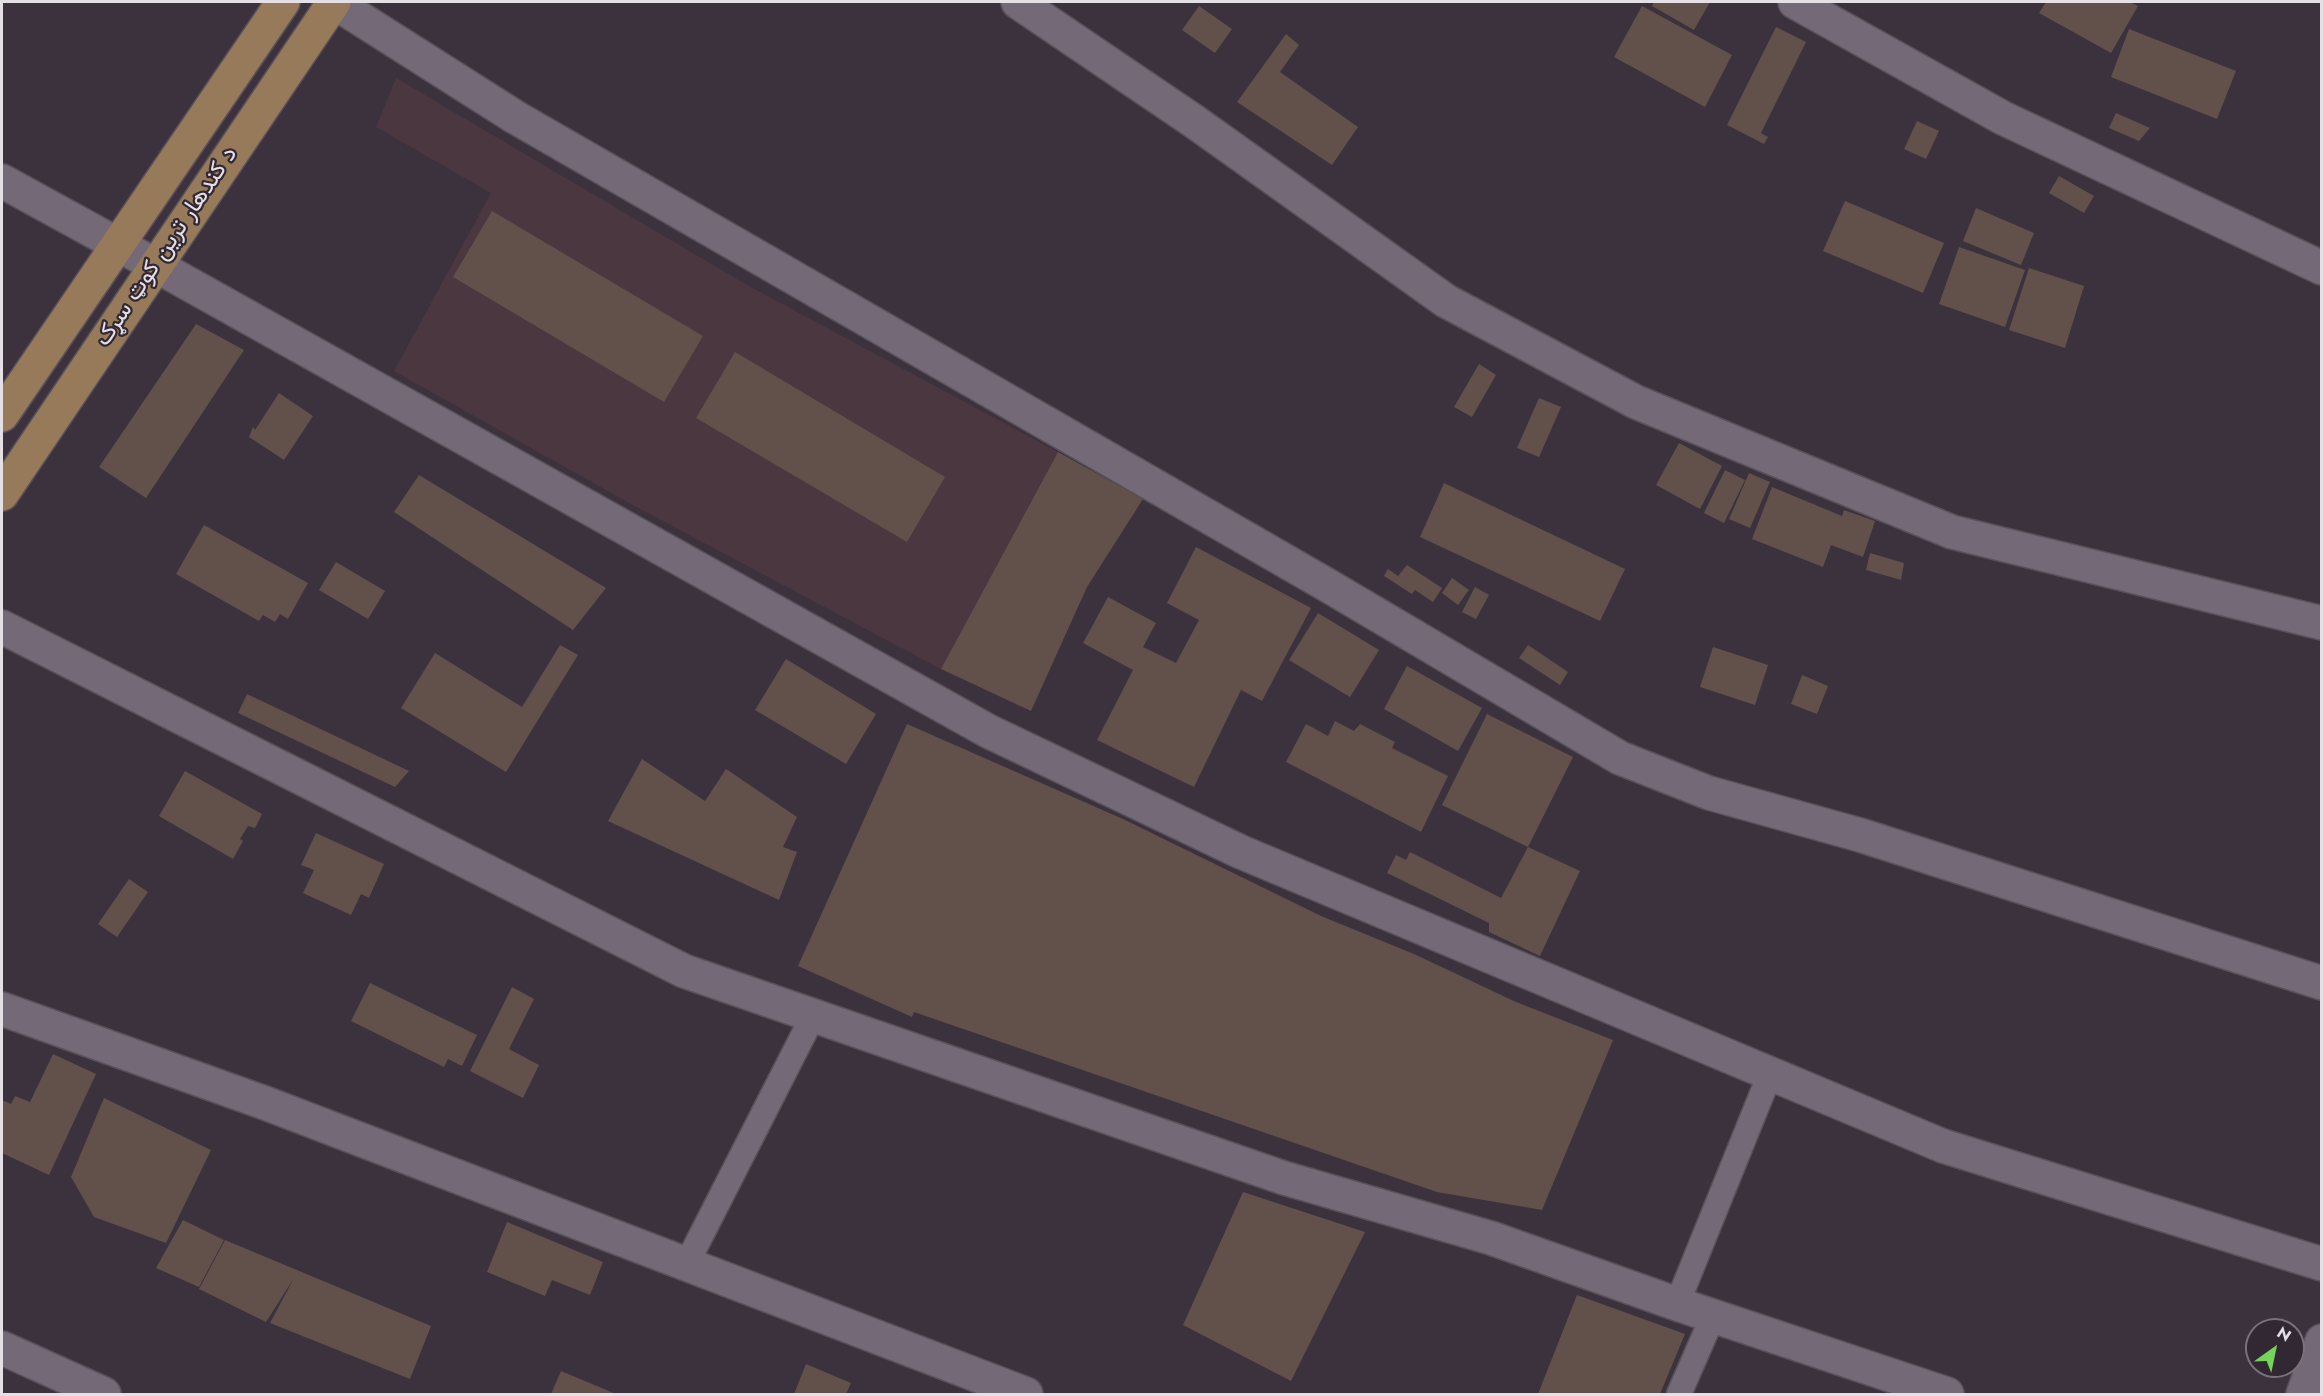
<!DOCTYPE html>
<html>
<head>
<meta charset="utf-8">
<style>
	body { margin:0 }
	#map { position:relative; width:2323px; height:1396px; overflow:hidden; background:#3c323e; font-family:Jost,sans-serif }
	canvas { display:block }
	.frame { position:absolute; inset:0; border:3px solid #e5dfe6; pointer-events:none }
	.north { position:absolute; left:2245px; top:1318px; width:60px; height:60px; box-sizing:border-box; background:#312833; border:2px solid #79717b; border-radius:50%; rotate:33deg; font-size:16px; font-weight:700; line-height:24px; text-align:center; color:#e5dfe6 }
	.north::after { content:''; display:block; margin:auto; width:21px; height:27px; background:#75d25a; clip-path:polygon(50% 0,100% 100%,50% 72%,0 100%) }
</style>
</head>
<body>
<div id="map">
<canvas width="2323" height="1396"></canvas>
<div class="frame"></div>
<div class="north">N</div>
</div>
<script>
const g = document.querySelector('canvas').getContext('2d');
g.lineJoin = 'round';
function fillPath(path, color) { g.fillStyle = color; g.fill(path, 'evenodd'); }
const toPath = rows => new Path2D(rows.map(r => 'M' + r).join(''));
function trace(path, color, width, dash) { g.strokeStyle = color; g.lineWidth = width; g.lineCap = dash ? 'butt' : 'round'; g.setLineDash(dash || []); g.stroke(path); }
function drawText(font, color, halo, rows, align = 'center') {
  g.font = font + ' Jost,Vazirmatn,sans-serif'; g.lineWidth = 4.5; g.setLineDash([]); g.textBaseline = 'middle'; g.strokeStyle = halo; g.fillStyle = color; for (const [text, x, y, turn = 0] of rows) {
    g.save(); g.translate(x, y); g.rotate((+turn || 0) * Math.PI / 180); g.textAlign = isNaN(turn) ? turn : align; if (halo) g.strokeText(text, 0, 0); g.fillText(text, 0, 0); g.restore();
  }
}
const commercial = toPath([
	[396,78,747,285,1058,452,941,669,629,503,394,371,491,193,376,127]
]);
const building = toPath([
	[1654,2,1710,2,1694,30,1652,6],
	[2046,2,2133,2,2132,3,2138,6,2111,53,2039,13],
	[1199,6,1232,29,1215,53,1182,30],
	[1642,6,1732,55,1705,107,1614,57],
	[1776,27,1806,42,1761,133,1768,137,1764,144,1727,125],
	[2129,29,2236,71,2217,119,2111,77],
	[1286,34,1299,45,1280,72,1358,127,1332,165,1237,102],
	[2116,113,2150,128,2139,141,2109,128],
	[1917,121,1939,131,1926,159,1904,149],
	[2059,176,2094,196,2084,213,2049,193],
	[1845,201,1944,243,1923,293,1823,251],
	[1976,208,2034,233,2021,265,1963,241],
	[492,211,703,336,664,402,453,277],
	[1959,247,2025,270,2005,327,1939,304],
	[2029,268,2084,286,2065,348,2009,330],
	[196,324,244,350,146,498,99,467],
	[735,352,945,477,907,542,696,418],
	[1479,364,1496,375,1472,417,1454,407],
	[279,393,313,416,284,460,249,437,253,427,255,430],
	[1539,398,1561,407,1539,457,1517,448],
	[1679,443,1722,466,1700,509,1656,485],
	[1058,452,1143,499,1087,587,1031,711,941,669],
	[1725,470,1745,480,1724,523,1704,513],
	[1749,473,1770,482,1750,528,1729,519],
	[419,475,606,588,573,630,394,512],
	[1444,483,1625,569,1600,621,1420,537],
	[1772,487,1842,516,1844,510,1875,521,1863,557,1831,545,1823,567,1752,539],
	[204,525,308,583,288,619,280,614,275,622,263,615,259,621,176,574],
	[1196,547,1311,608,1262,701,1241,690,1194,787,1097,740,1133,670,1083,643,1108,597,1156,623,1143,647,1176,663,1199,620,1167,603],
	[1870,553,1904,563,1901,580,1866,570],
	[336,562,385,591,368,619,319,590],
	[1407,565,1442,588,1433,602,1415,590,1412,594,1384,576,1388,569,1398,576],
	[1452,578,1469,590,1458,605,1442,593],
	[1475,587,1489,595,1476,619,1462,612],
	[1318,613,1379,650,1350,697,1289,660],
	[560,645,578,655,506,772,401,708,435,653,522,707],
	[1528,645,1568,672,1560,685,1519,658],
	[1713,647,1768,665,1755,705,1700,687],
	[786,659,876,714,846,764,755,710],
	[1407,666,1482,708,1458,751,1384,709],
	[1802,675,1828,686,1817,714,1791,704],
	[247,694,409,771,395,787,238,713],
	[1487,714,1573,757,1528,847,1580,871,1540,956,1489,932,1489,923,1387,873,1396,855,1406,860,1410,852,1501,898,1528,847,1442,805],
	[1335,721,1354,731,1360,724,1395,742,1392,748,1448,776,1421,832,1286,762,1306,724,1328,736],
	[907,724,1123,819,1321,916,1414,954,1516,1002,1613,1040,1542,1210,1437,1192,914,1012,912,1017,798,966],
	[642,759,705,801,726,769,797,817,783,847,797,852,779,900,608,821],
	[185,771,262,814,255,828,248,826,240,839,243,841,233,859,159,816],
	[316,833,384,864,369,898,361,894,351,915,303,893,314,870,301,865],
	[129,879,148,892,117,937,98,924],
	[370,983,477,1035,462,1066,448,1059,444,1067,351,1021],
	[512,987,534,999,509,1049,539,1065,523,1098,470,1071],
	[53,1054,96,1074,49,1175,2,1153,2,1100,11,1104,15,1096,30,1102],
	[104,1098,211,1150,166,1243,94,1217,71,1177],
	[1243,1192,1365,1232,1291,1381,1183,1325],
	[183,1220,224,1240,199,1287,156,1268],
	[507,1222,603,1262,590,1295,552,1280,545,1296,487,1272],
	[225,1240,431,1326,410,1379,270,1323,294,1278,266,1322,199,1289],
	[1577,1295,1685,1334,1660,1394,1538,1394],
	[806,1364,851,1383,846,1394,794,1394],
	[561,1371,616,1394,551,1394]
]);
const pedestrian = toPath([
	[686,1265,813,1016],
	[1677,1304,1770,1074],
	[1679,1394,1713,1316]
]);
const minor = toPath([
	[334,2,515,117,1327,585,1620,758,1709,793,1860,835,2322,983],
	[1018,2,1195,122,1446,301,1636,402,1952,532,2322,623],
	[1795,2,2003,118,2322,268],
	[2,181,155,265,988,731,1241,852,1943,1146,2322,1264],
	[2,627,684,971,1284,1178,1491,1238,1677,1304,1947,1394],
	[2,1009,265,1103,1026,1394],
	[2,1348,104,1394],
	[2303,1394,2322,1341]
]);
const primary = toPath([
	[2,415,283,2],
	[2,494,334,2]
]);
const streetNames = [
	["د کندهار ترين کوټ سړک",167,247,-56]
];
fillPath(commercial, '#4a373f');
fillPath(building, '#61514a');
trace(pedestrian, '#59515a', 27);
trace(minor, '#59515a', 36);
trace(primary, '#59515a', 36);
trace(pedestrian, '#746976', 24);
trace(minor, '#746976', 33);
trace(primary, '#967a5a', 33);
drawText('24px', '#e5dfe6', '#312833', streetNames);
</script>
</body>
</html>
